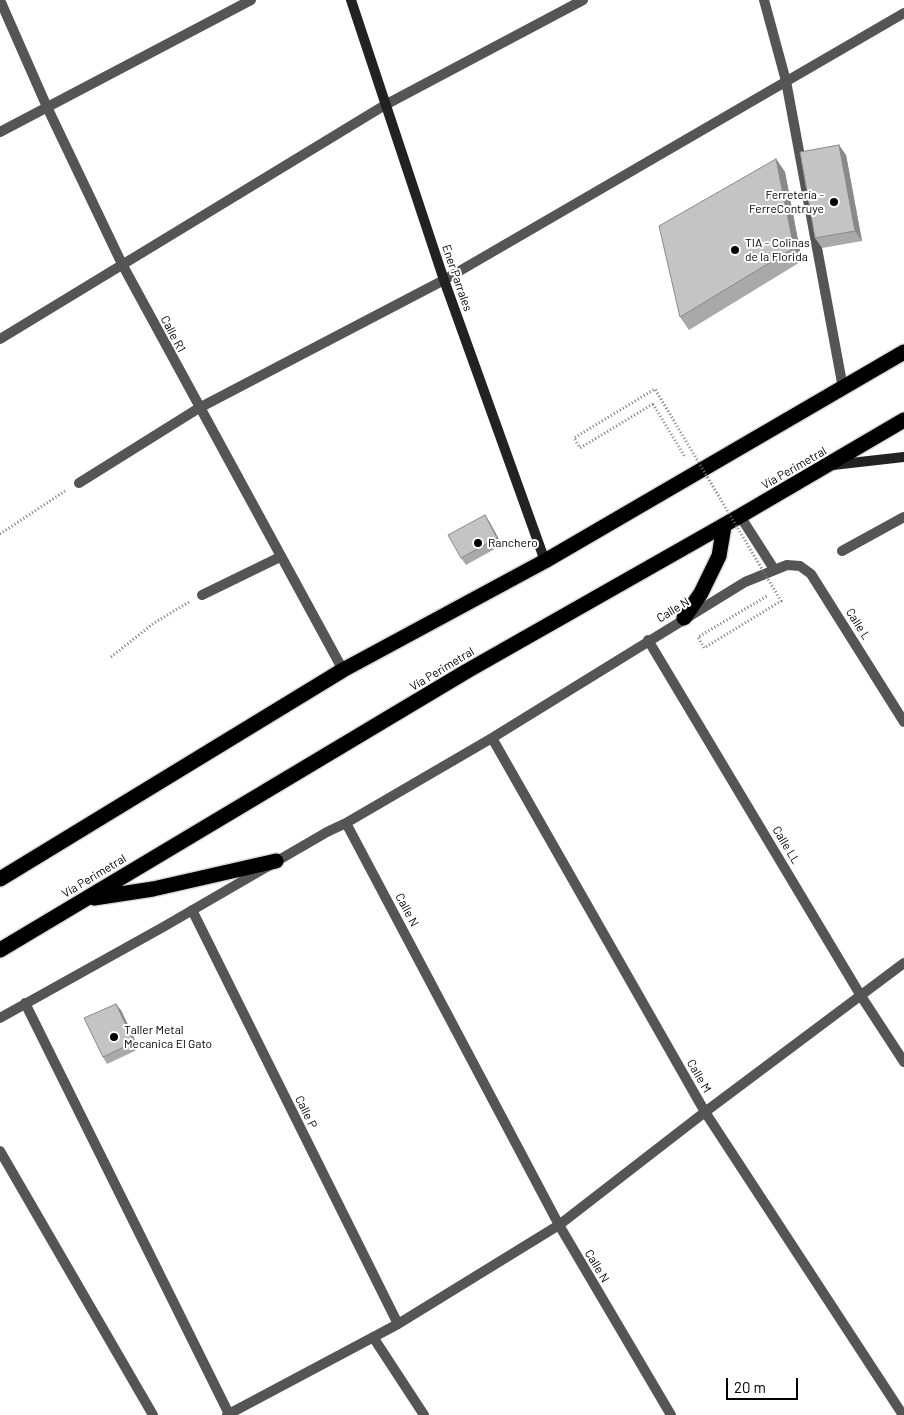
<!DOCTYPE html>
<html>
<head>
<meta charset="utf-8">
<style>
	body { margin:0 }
	#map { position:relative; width:904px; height:1415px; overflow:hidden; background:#fff; font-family:Barlow,sans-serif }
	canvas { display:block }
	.scale { position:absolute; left:726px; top:1378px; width:72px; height:22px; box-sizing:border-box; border:2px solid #000; border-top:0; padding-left:6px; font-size:15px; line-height:18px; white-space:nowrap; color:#000; -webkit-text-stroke:4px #fff; paint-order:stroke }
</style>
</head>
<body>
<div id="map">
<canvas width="904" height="1415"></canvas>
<div class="scale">20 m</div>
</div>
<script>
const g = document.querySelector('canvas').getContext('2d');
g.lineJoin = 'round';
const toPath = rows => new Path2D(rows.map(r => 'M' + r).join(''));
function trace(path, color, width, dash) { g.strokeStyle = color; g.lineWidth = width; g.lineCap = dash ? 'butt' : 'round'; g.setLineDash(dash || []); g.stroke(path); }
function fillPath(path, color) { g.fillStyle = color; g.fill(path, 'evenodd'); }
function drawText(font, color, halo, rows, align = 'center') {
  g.font = font + ' Barlow,sans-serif'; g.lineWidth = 4; g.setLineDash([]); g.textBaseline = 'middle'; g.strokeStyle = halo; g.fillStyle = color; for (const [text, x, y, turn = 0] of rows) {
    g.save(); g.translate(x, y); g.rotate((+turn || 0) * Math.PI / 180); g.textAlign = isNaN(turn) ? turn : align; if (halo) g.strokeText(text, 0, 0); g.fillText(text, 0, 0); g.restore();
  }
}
const path = toPath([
	[653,404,685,457],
	[0,534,65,491],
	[111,657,154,623,189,602]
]);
const lane = toPath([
	[202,595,280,557]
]);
const street = toPath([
	[0,0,47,107,122,264,343,670],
	[764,0,786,81,843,388],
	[0,132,251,0],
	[0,339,385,105,583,0],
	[79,483,199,408,444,280,904,13],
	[740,516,774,569],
	[842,551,904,517],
	[648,640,861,996,904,1062],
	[492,738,705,1112,903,1415],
	[346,823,559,1225,671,1415],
	[192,910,398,1324],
	[25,1003,229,1414],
	[0,1018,165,926,327,832,346,823,492,738,745,582,787,565,800,566,811,574,904,722],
	[0,1151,153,1415],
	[373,1337,424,1415],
	[227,1415,398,1324,559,1225,705,1112,904,963]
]);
const secondary = toPath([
	[351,0,444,280,545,561],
	[833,465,904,457]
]);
const highway = toPath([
	[684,618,701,593,719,556,724,526],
	[0,879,343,670,545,561,904,352],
	[94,898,153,889,276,861],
	[0,950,467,671,740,516,904,420]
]);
const pathBridge = toPath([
	[653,404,580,448,574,438,655,389,781,601,704,648,698,637,767,596]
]);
const wall = toPath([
	[839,145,846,155,862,241,822,248,815,238],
	[776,159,785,172,802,261,689,330,680,317],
	[489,521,502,545,466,565,461,558],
	[121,1010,139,1049,107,1064,103,1057]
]);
const shadedWall = toPath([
	[839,145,846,155,862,241,855,231],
	[776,159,785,172,802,261,794,248],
	[485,515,489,521,502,545,497,538],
	[116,1004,121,1010,139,1049,134,1042]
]);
const building = toPath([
	[839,145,855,231,815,238,800,152,839,145],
	[776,159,794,248,680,317,659,226,776,159],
	[485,515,497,538,461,558,448,535,485,515],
	[116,1004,134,1042,103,1057,84,1018,116,1004]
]);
const markers = [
	[834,202,5,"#000"],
	[735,250,5,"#000"],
	[478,543,5,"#000"],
	[114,1037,5,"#000"]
];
const poiNames = [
	["Ferretería -",824,195,"right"],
	["FerreContruye",824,209,"right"],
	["TIA - Colinas",745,243],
	["de la Florida",745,257],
	["Ranchero",488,543],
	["Taller Metal",124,1030],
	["Mecanica El Gato",124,1044]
];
const streetNames = [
	["Ener Parrales",457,278,71],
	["Calle R1",173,334,62],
	["Vía Perimetral",794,468,-30],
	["Calle N",673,610,-32],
	["Calle L",858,624,58],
	["Vía Perimetral",442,669,-31],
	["Calle LL",786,845,59],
	["Vía Perimetral",94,876,-31],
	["Calle N",407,910,62],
	["Calle M",699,1076,60],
	["Calle P",306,1112,64],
	["Calle N",597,1266,59]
];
trace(highway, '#dbdbdb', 18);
trace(path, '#777', 3, [1, 2.5]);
trace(lane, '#555', 10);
trace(street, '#555', 10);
trace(secondary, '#222', 10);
trace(highway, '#000', 15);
trace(pathBridge, '#777', 3, [1, 2.5]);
fillPath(wall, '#a9a9a9');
fillPath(shadedWall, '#898989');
fillPath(building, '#c4c4c4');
trace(building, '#898989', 1);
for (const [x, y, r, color] of markers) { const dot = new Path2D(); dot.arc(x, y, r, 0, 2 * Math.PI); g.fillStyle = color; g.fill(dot); trace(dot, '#fff', 2); }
drawText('12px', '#000', '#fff', poiNames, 'left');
drawText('12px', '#000', '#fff', streetNames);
</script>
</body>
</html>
